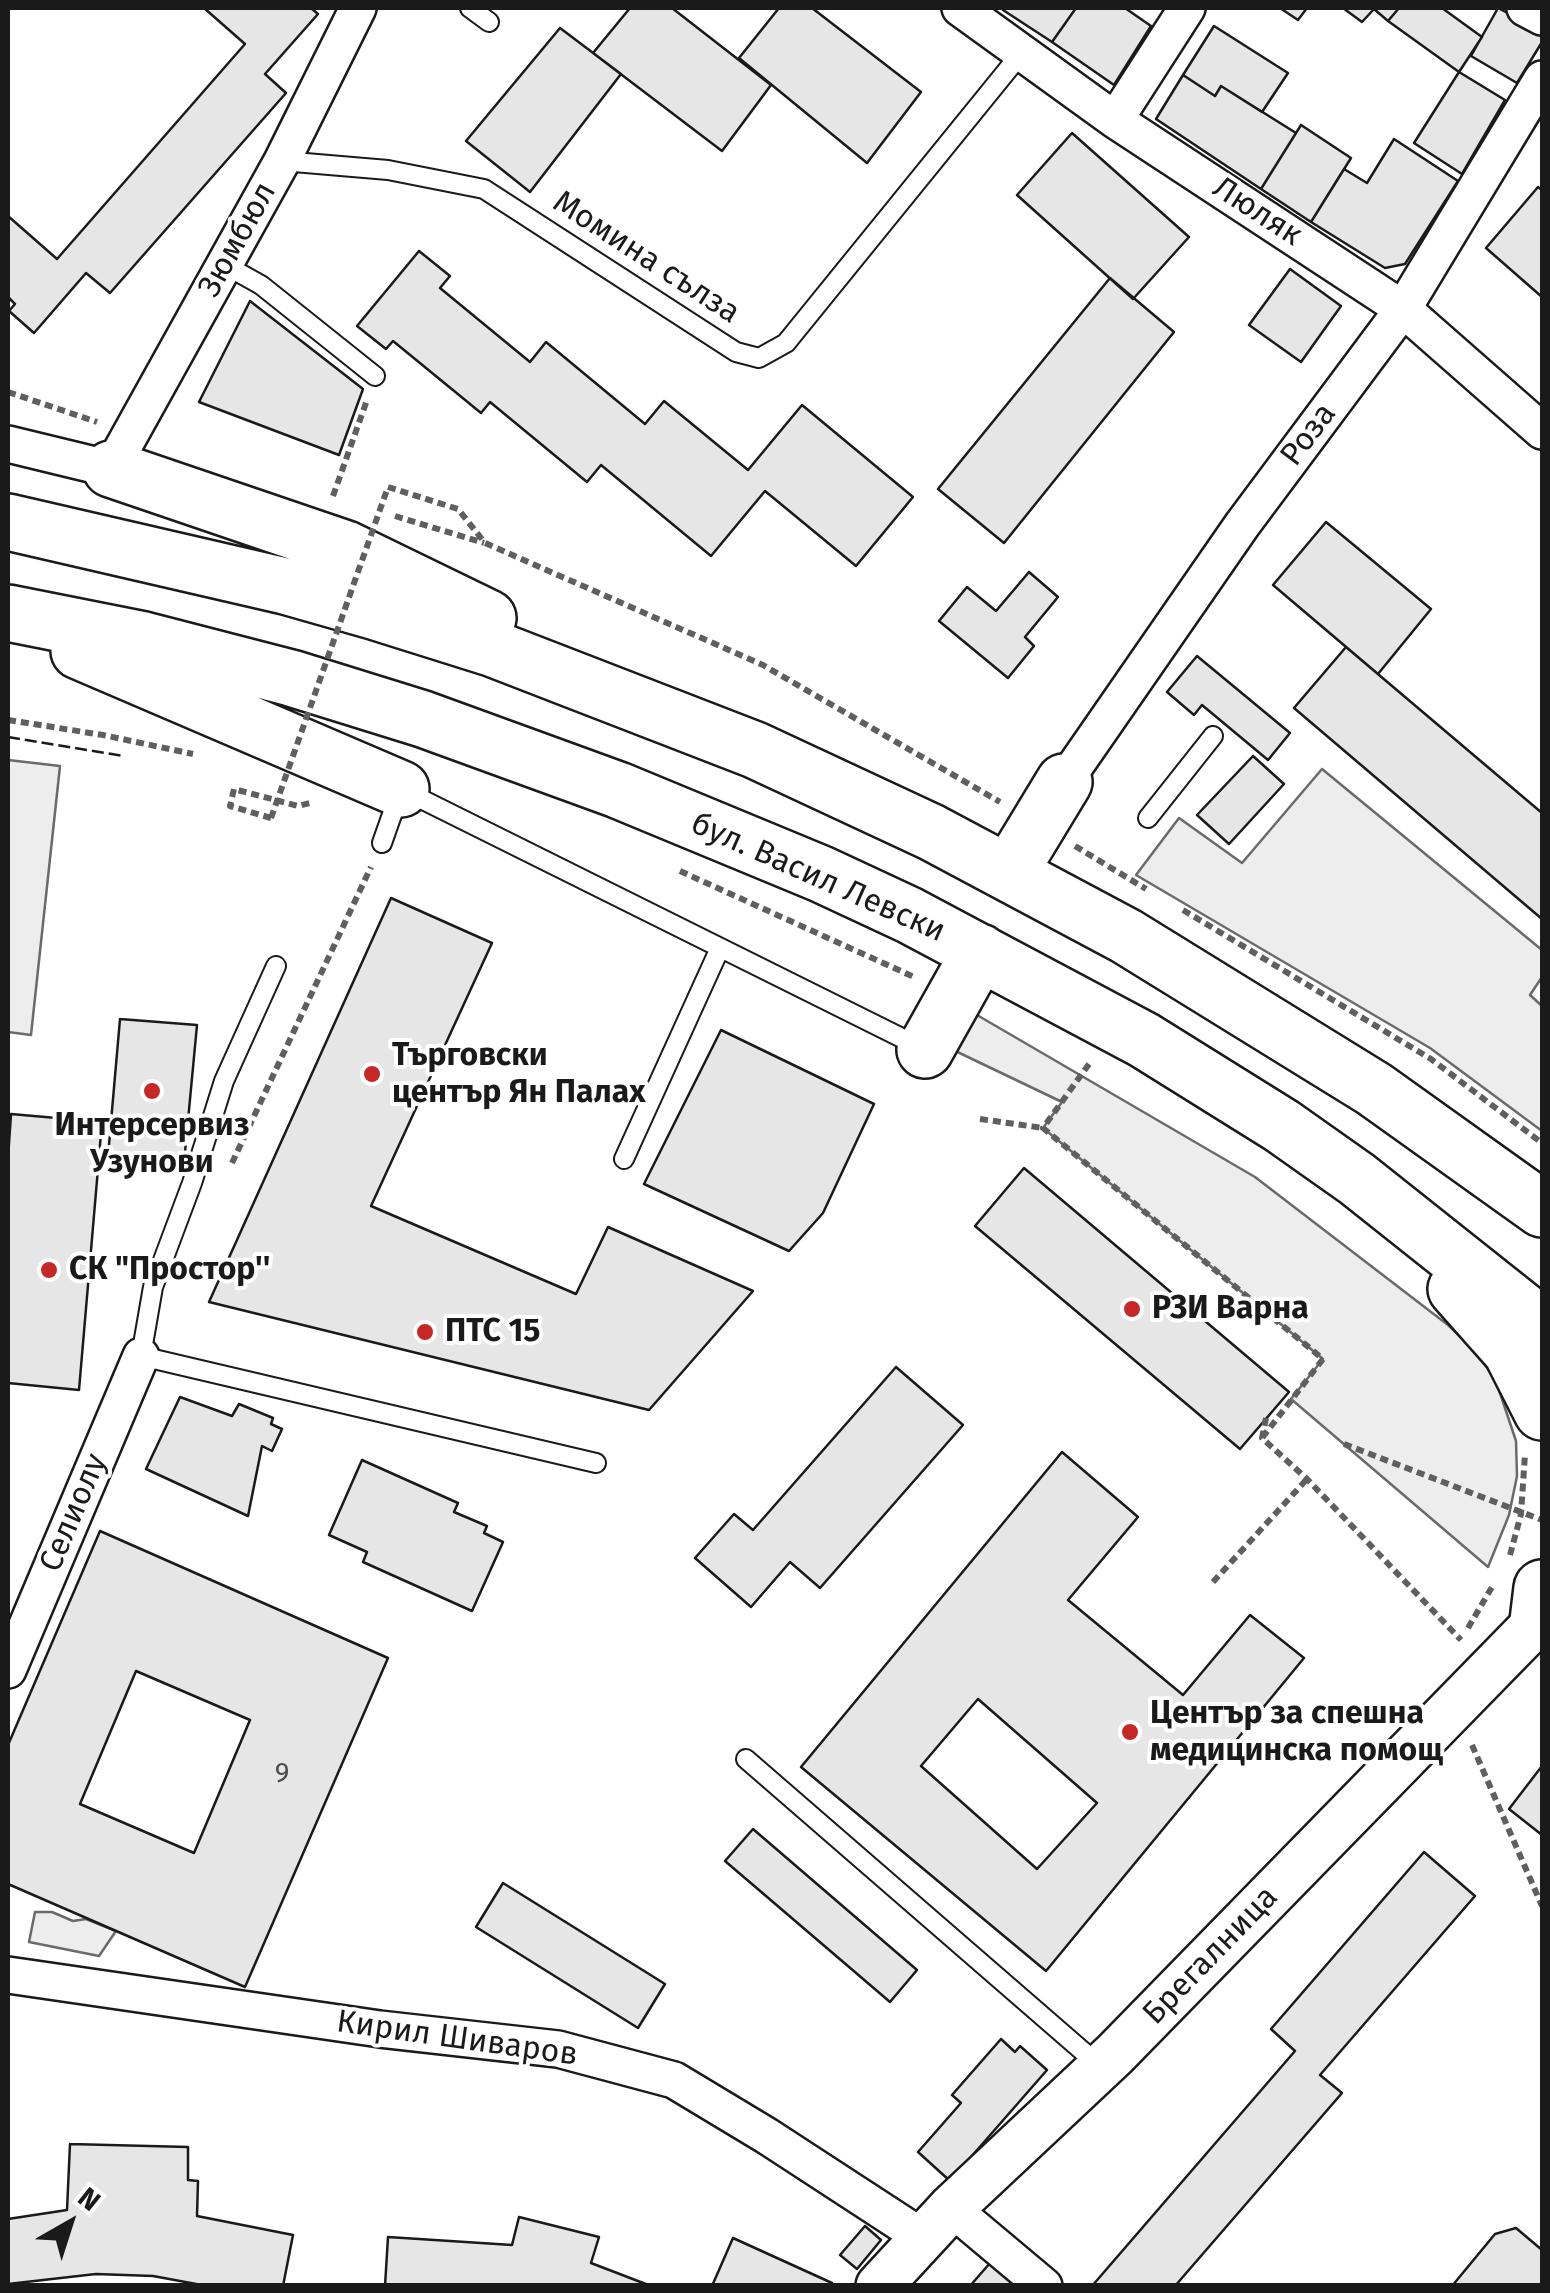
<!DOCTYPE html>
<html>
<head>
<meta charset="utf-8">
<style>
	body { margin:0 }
	#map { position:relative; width:1550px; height:2293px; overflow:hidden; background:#fff; font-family:"Fira Sans",sans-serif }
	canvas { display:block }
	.frame { position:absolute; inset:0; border:10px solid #1a1a1a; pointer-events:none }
	.north { position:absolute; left:20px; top:2173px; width:100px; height:100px; -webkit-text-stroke:8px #fff; paint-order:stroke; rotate:39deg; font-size:28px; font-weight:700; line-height:40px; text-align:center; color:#1a1a1a }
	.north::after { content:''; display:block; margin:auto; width:35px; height:45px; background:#1a1a1a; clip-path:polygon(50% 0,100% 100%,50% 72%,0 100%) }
</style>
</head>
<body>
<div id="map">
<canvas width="1550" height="2293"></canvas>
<div class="frame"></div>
<div class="north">N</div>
</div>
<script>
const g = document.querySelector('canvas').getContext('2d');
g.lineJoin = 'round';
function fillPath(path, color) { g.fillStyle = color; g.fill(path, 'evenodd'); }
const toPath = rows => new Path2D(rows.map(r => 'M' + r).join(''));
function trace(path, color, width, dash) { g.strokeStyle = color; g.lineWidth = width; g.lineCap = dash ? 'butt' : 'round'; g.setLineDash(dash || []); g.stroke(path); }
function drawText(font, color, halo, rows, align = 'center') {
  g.font = font + ' "Fira Sans",sans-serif'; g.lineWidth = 8; g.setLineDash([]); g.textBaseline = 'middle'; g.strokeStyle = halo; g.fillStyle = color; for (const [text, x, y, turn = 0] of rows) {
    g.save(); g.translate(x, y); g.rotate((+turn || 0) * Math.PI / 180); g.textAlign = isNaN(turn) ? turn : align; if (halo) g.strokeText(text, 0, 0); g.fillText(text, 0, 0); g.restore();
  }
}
const built = toPath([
	[8,760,60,766,31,1035,8,1032,8,760],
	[1322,769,1542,950,1542,977,1530,995,1542,1006,1542,1131,1430,1048,1136,875,1179,818,1242,863,1322,769],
	[965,1008,1255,1177,1448,1325,1475,1350,1496,1381,1516,1441,1517,1476,1509,1515,1488,1567,1291,1399,1323,1359,1043,1128,1062,1102,947,1047,965,1008],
	[35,1912,52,1912,73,1921,86,1919,116,1931,99,1956,29,1942,35,1912]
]);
const building = toPath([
	[204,8,311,8,318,14,265,74,286,93,110,293,86,273,34,333,9,311,15,304,8,297,8,216,57,259,245,44,204,8],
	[630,8,672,8,771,85,722,151,593,53,630,8],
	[779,8,812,8,921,92,867,163,739,58,779,8],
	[1005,8,1076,8,1052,42,1003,10,1005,8],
	[1076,8,1125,8,1151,26,1114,85,1052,42,1076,8],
	[1280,8,1307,8,1298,20,1280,8],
	[1343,8,1399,8,1388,21,1374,9,1362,22,1343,8],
	[1399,8,1442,8,1482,37,1459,72,1388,21,1399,8],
	[1498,8,1542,31,1542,42,1517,83,1471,56,1498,8],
	[1214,26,1288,73,1262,112,1221,86,1215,96,1183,75,1214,26],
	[560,28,621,74,530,192,466,141,560,28],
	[1459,72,1505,100,1462,174,1414,143,1459,72],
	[1183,75,1215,96,1221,86,1296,133,1261,189,1156,119,1183,75],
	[1301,125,1351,158,1311,222,1261,189,1301,125],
	[1072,133,1189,237,1133,299,1017,195,1072,133],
	[1394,139,1458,181,1405,264,1385,268,1311,222,1344,169,1367,183,1394,139],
	[1538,187,1542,190,1542,297,1486,248,1538,187],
	[419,251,450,276,440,288,530,362,546,342,645,424,664,401,748,470,802,405,913,497,856,566,765,491,711,556,601,465,587,482,490,402,481,413,393,341,386,349,357,326,419,251],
	[1290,269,1341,306,1301,362,1249,325,1290,269],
	[1110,278,1174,332,1004,543,938,489,1110,278],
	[250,301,363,389,339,455,199,402,250,301],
	[1326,522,1431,609,1378,674,1273,585,1326,522],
	[1029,572,1058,597,1025,637,1034,646,1008,678,939,621,967,587,996,611,1029,572],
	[1346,647,1542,813,1542,919,1294,708,1346,647],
	[1197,656,1290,733,1268,760,1202,705,1194,715,1167,692,1197,656],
	[1253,756,1284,784,1229,844,1197,815,1253,756],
	[391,898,492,943,371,1206,576,1294,608,1227,753,1291,649,1410,209,1302,391,898],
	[120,1019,197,1025,184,1163,108,1156,120,1019],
	[721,1030,874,1104,823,1213,789,1251,644,1184,721,1030],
	[11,1114,102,1122,79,1390,8,1383,8,1158,11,1114],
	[1024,1168,1289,1392,1240,1449,975,1226,1024,1168],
	[896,1367,963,1425,820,1588,790,1562,751,1607,695,1558,734,1514,753,1530,896,1367],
	[180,1397,232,1416,239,1404,273,1418,271,1424,282,1429,272,1451,262,1446,248,1516,146,1469,180,1397],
	[1062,1452,1138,1517,1068,1600,1183,1695,1250,1615,1304,1658,1046,1971,801,1767,1062,1452],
	[978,1699,1097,1803,1037,1869,921,1766,978,1699],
	[362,1460,458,1503,454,1512,487,1526,484,1533,503,1542,472,1611,363,1562,367,1552,329,1535,362,1460],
	[100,1531,388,1658,245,1987,8,1884,8,1745,100,1531],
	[136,1671,250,1720,194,1853,80,1804,136,1671],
	[1542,1766,1542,1835,1509,1809,1542,1766],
	[753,1829,917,1970,890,2002,725,1861,753,1829],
	[1424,1852,1475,1896,1320,2075,1342,2093,1175,2286,1092,2286,1295,2051,1271,2029,1424,1852],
	[503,1883,665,1984,638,2028,476,1927,503,1883],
	[1001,2039,1015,2052,1020,2046,1047,2070,950,2181,918,2152,961,2103,952,2095,1001,2039],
	[70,2144,188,2147,188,2180,198,2181,197,2216,293,2235,283,2286,207,2286,153,2276,96,2274,8,2284,8,2219,67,2210,70,2144],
	[519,2217,599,2237,591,2263,651,2286,385,2286,388,2237,512,2245,519,2217],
	[865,2226,881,2240,857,2269,840,2255,865,2226],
	[1516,2228,1542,2250,1542,2286,1452,2286,1495,2234,1516,2228],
	[733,2238,832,2283,831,2286,712,2286,733,2238],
	[990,2263,1016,2286,970,2286,990,2263]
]);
const path = toPath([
	[8,392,97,422],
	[388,487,458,509,485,543,763,665,1000,802],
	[333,496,367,400],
	[395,516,484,543],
	[8,720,103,735,193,754],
	[271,818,230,806,234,789,298,806,310,803],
	[1075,846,1146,889],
	[680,871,914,977],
	[1183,910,1431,1059,1542,1143],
	[1089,1064,1043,1128,1323,1359,1262,1438],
	[980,1119,1043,1128],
	[232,1163,371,867],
	[1266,1418,1262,1438,1307,1479,1461,1640],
	[1344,1444,1542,1520],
	[1510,1555,1521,1514,1525,1454],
	[1213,1582,1307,1479],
	[1468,1628,1492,1587],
	[1472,1745,1542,1906]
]);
const service = toPath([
	[470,8,489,22],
	[282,161,388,170,484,189,736,352,759,358,786,343,1023,51],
	[225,265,261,285,375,376],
	[1148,818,1213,736],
	[382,843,401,789,920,1047],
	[276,966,224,1081,192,1183,153,1287,141,1356,596,1463],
	[624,1159,720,948],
	[746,1759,1101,2067]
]);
const minor = toPath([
	[960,8,1115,120,1403,309,1542,431],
	[1525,8,1542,17],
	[1115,120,1187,8],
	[8,444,111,469,282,161,358,8],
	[1064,782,1242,525,1403,309,1542,79],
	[8,1670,141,1356],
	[8,1975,380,2029,558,2049,674,2080,767,2136,922,2237],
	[951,2208,1044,2286]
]);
const tertiary = toPath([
	[879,2286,951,2208,1115,2054,1538,1621]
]);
const trunk = toPath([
	[111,469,346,549,488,618],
	[8,522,285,586,373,611,494,649,755,750,931,832,1126,936,1374,1089,1542,1209],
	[8,613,144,640,291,678,423,719,618,790,821,874,909,915,1144,1040,1282,1126,1357,1179,1542,1326],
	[79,651,401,789],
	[1010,871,1064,782],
	[925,1050,980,952],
	[1456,1289,1511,1351,1542,1412],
	[1538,1621,1542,1588]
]);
const pathBridge = toPath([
	[271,818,388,487]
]);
const fence = toPath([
	[8,737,124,756]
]);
const markers = [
	[372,1074,10,"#c62828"],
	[152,1091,10,"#c62828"],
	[49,1270,10,"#c62828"],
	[1132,1309,10,"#c62828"],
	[425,1332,10,"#c62828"],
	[1130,1732,10,"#c62828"]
];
const numberNames = [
	["9",282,1774]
];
const streetNames = [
	["Люляк",1257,212,33],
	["Зюмбюл",238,240,-61],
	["Момина сълза",646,258,33],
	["Роза",1309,435,-53],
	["бул. Васил Левски",818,878,24],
	["Селиолу",74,1513,-67],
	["Брегалница",1211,1956,-46],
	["Кирил Шиваров",457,2039,8]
];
const poiNames = [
	["Търговски",392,1056],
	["център Ян Палах",392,1093],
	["Интерсервиз",152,1126,"center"],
	["Узунови",152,1163,"center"],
	["СК \"Простор''",69,1270],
	["РЗИ Варна",1152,1309],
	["ПТС 15",445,1332],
	["Център за спешна",1150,1714],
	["медицинска помощ",1150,1751]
];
fillPath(built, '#ededed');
trace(built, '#6a6a6a', 2.5);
fillPath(building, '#e6e6e6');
trace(building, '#1a1a1a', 2.5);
trace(service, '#1a1a1a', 22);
trace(minor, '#1a1a1a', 40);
trace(tertiary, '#1a1a1a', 50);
trace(trunk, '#1a1a1a', 60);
trace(path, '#5f5f5f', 6, [8, 5]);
trace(service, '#fff', 18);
trace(minor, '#fff', 35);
trace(tertiary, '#fff', 45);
trace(trunk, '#fff', 55);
trace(pathBridge, '#5f5f5f', 6, [8, 5]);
trace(fence, '#1a1a1a', 2.5, [12, 5]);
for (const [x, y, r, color] of markers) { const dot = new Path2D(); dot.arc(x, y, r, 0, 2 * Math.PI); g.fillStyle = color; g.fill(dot); trace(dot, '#fff', 4); }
drawText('28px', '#4d4d4d', null, numberNames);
drawText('32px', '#1a1a1a', '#fff', streetNames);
drawText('bold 32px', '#1a1a1a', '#fff', poiNames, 'left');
</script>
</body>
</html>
